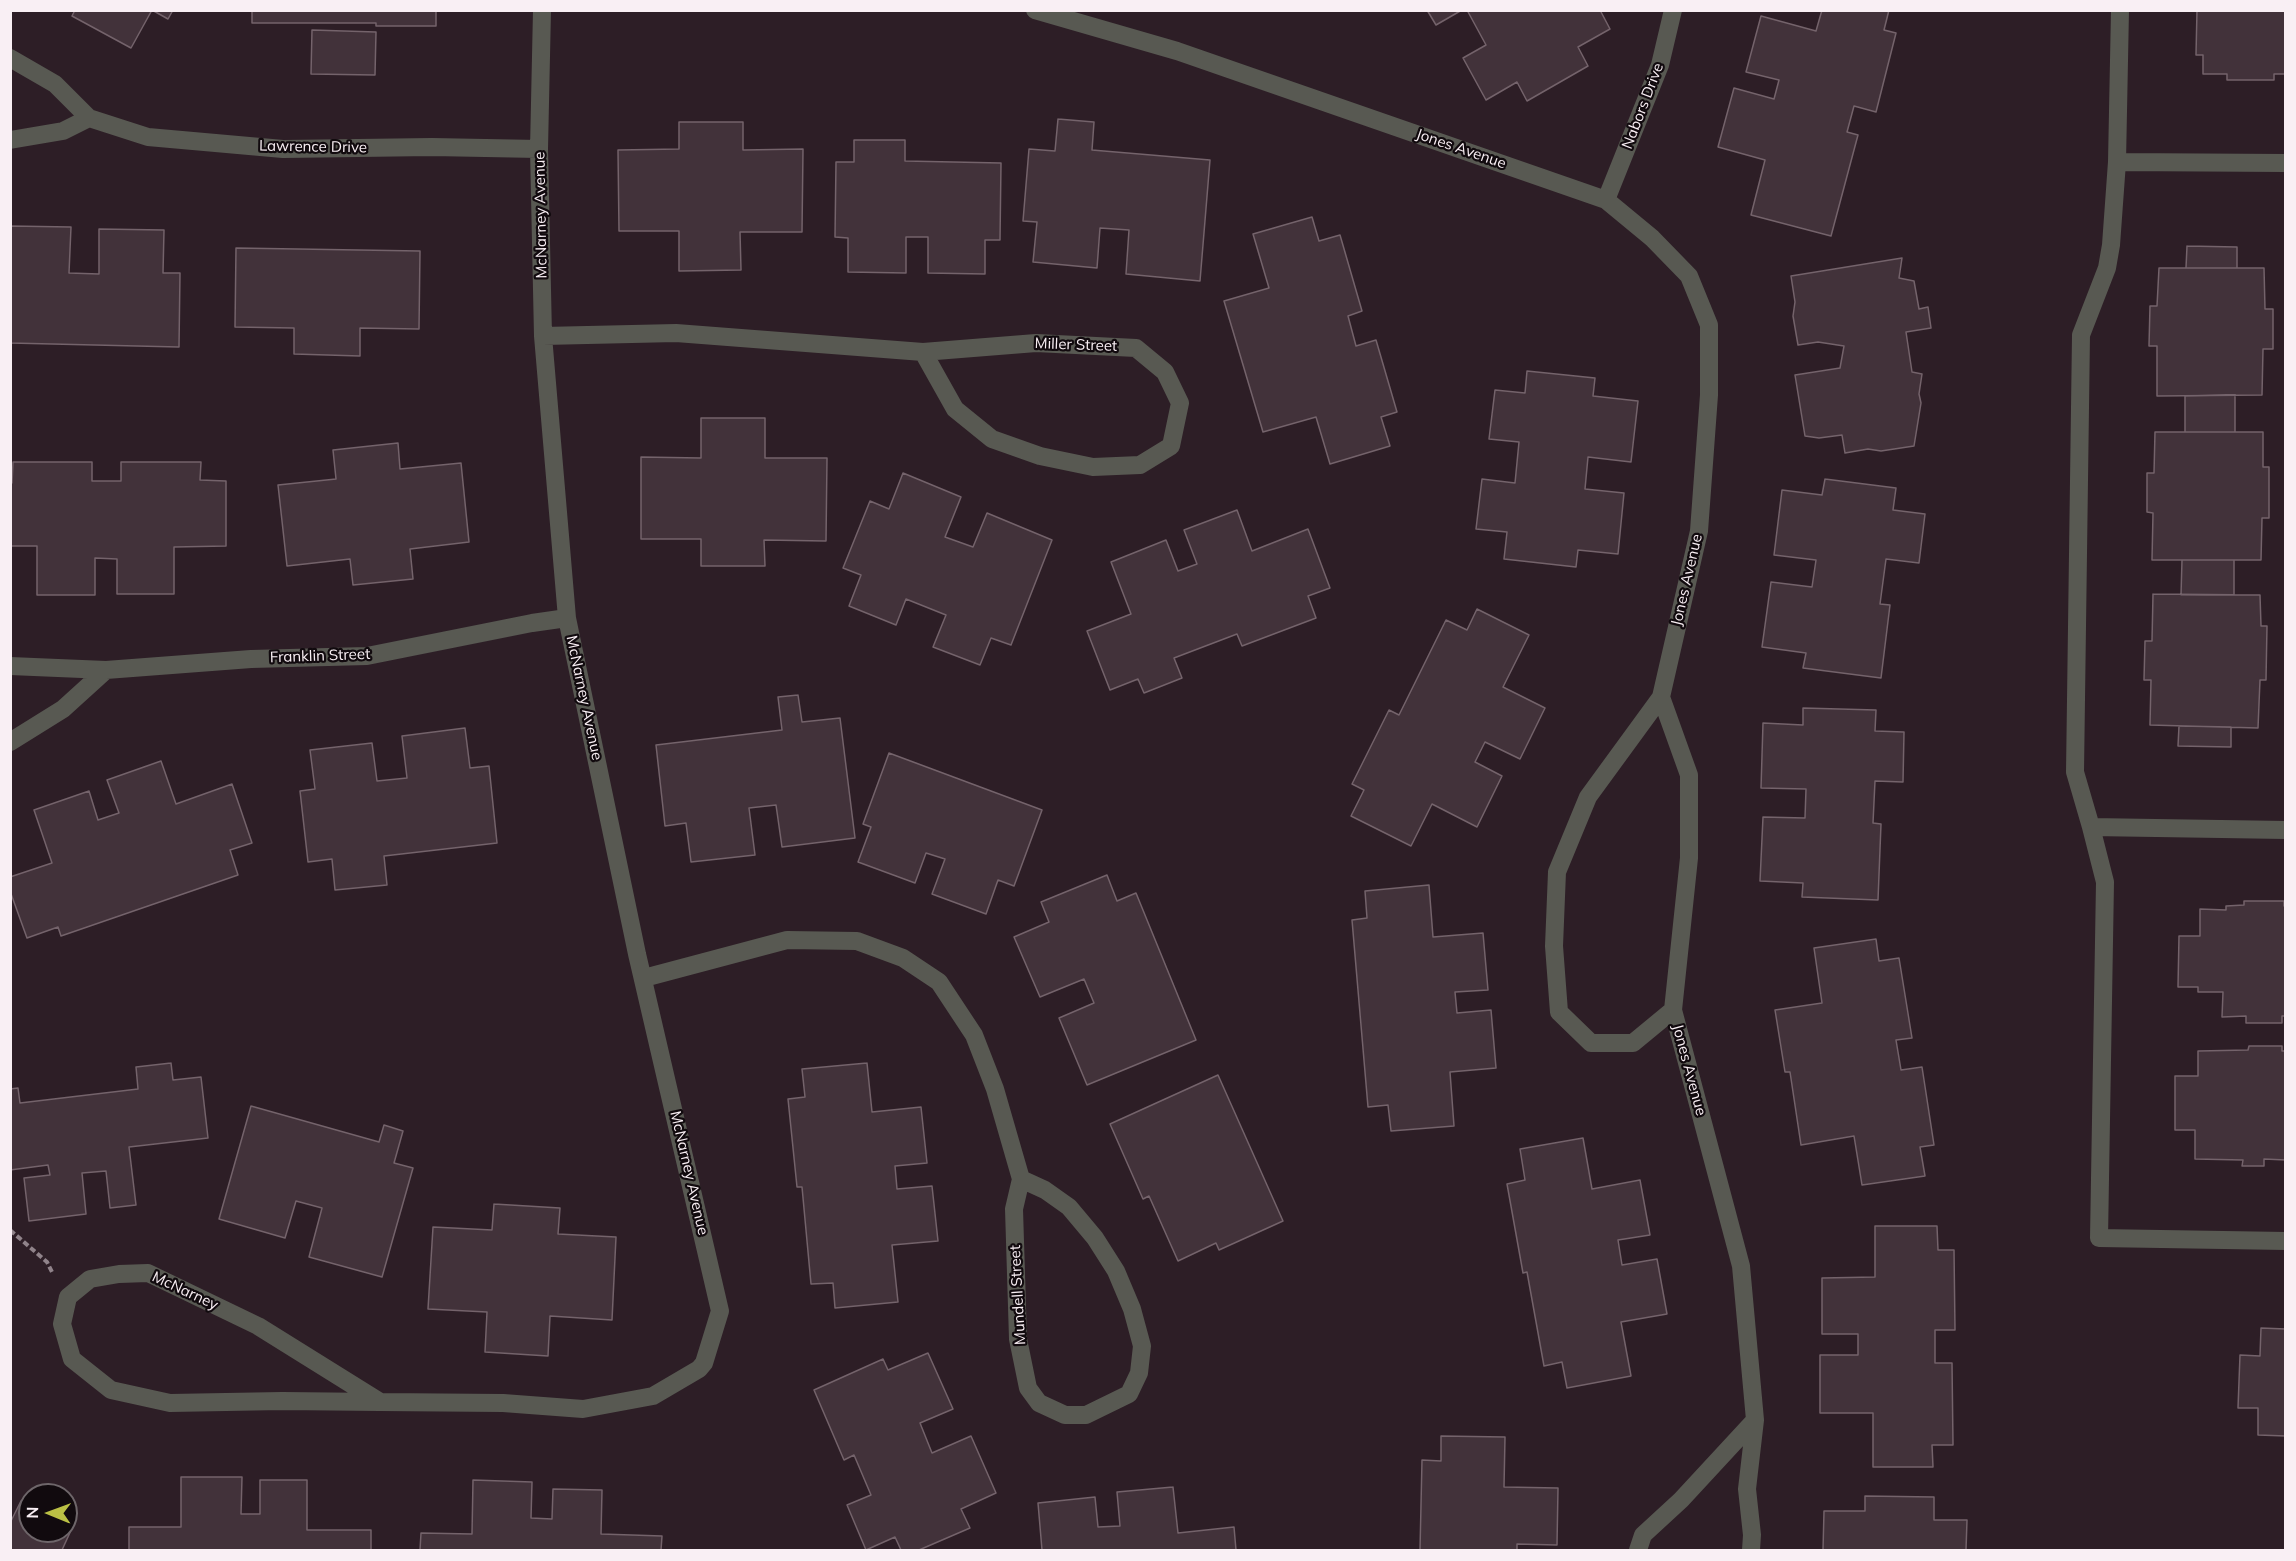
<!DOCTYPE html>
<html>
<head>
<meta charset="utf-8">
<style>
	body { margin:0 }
	#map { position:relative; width:2296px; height:1561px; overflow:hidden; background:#2d1e26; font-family:Mulish,sans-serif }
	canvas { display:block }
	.frame { position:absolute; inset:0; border:12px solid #f9eff4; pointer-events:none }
	.north { position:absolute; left:18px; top:1483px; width:60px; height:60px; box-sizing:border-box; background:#110a0e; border:2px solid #6e666a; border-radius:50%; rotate:271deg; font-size:16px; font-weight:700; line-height:24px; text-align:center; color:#f9eff4 }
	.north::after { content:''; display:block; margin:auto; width:21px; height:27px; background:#bbc045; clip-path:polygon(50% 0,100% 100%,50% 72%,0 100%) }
</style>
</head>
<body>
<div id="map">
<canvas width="2296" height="1561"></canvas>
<div class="frame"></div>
<div class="north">N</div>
</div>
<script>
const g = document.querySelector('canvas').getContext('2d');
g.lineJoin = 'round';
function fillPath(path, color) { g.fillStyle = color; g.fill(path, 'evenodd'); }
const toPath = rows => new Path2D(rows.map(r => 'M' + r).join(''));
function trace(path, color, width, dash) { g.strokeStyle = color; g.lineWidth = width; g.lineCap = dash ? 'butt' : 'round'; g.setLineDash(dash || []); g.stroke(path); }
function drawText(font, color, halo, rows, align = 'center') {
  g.font = font + ' Mulish,sans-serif'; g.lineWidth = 4.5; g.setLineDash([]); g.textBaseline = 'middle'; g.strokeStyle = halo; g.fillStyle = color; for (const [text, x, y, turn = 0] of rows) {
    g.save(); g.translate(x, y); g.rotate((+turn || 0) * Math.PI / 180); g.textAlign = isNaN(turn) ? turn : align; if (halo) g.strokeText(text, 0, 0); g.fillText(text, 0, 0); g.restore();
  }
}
const building = toPath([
	[75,10,152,10,131,48,72,16,75,10],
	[152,10,173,10,168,19,152,10],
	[252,10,436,10,436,26,376,26,376,23,252,23,252,10],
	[1427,10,1462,10,1436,25,1427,10],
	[1467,10,1600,10,1610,29,1578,47,1588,66,1527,101,1517,82,1486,100,1463,58,1486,45,1467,10],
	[1822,10,1889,10,1884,30,1896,33,1876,112,1854,106,1847,132,1858,135,1831,236,1751,215,1765,160,1718,147,1734,88,1774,99,1779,80,1746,72,1761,16,1816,31,1822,10],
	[2197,10,2286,10,2286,74,2274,74,2274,80,2227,80,2227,74,2203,74,2203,55,2196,55,2197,10],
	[312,30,376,32,375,75,311,74,312,30],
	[1058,119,1094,122,1092,150,1210,160,1200,281,1126,274,1129,230,1100,228,1097,268,1033,262,1037,222,1023,221,1029,149,1055,151,1058,119],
	[679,122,743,122,743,150,803,149,802,232,740,232,741,270,679,271,679,231,619,231,618,150,679,149,679,122],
	[854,140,905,140,905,161,1001,163,1000,240,985,240,985,274,928,273,928,237,906,237,906,273,848,272,848,238,835,237,836,162,854,162,854,140],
	[1312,217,1319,241,1340,235,1362,311,1348,316,1356,346,1376,340,1397,412,1381,417,1390,446,1330,464,1316,417,1263,432,1224,301,1269,288,1253,234,1312,217],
	[10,226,71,227,69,273,99,274,99,229,164,230,163,273,180,273,179,347,10,343,10,226],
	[2187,246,2237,247,2237,268,2186,268,2187,246],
	[236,248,420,251,419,329,360,328,360,356,294,354,294,328,235,327,236,248],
	[1902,258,1899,278,1914,281,1919,309,1928,307,1931,328,1906,332,1912,372,1922,374,1919,394,1921,403,1914,446,1881,451,1868,449,1845,453,1842,435,1819,438,1805,436,1795,375,1840,368,1844,346,1818,342,1798,345,1793,316,1795,302,1791,276,1902,258],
	[2159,268,2264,268,2265,309,2273,309,2273,349,2263,349,2262,395,2157,396,2157,346,2149,346,2150,306,2157,306,2159,268],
	[1527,371,1595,378,1593,396,1638,401,1631,462,1588,457,1585,489,1624,493,1618,554,1578,550,1576,567,1504,559,1507,532,1476,529,1482,479,1515,483,1519,442,1489,439,1495,390,1525,393,1527,371],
	[2235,395,2235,432,2185,432,2185,396,2235,395],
	[701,418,765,418,765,458,827,458,826,541,764,540,765,566,701,566,701,539,641,539,641,457,701,458,701,418],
	[2155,432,2263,432,2263,467,2269,467,2269,518,2262,518,2261,560,2152,560,2153,513,2147,512,2147,473,2154,473,2155,432],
	[398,443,400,469,461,463,469,542,410,549,413,579,353,585,350,559,287,566,278,485,336,479,333,450,398,443],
	[13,462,92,462,92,481,121,481,121,462,201,462,200,480,226,481,226,546,174,547,174,594,117,594,117,559,95,558,95,595,37,595,37,546,10,546,10,483,12,483,13,462],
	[903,473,961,497,945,537,973,547,987,513,1052,540,1011,645,991,638,980,665,933,647,946,615,906,599,896,625,849,606,861,575,843,568,870,501,889,509,903,473],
	[1825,479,1896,488,1893,510,1925,514,1919,563,1886,559,1880,604,1890,605,1881,678,1803,668,1806,653,1762,647,1771,582,1812,587,1816,560,1774,555,1782,490,1822,495,1825,479],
	[1237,510,1252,551,1308,529,1330,588,1308,596,1316,618,1242,646,1237,634,1174,658,1182,678,1144,693,1138,679,1110,690,1087,631,1131,614,1111,562,1166,540,1178,571,1197,564,1184,530,1237,510],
	[2182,560,2234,560,2234,595,2181,595,2182,560],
	[2153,594,2260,595,2261,626,2267,626,2266,680,2260,680,2258,728,2150,725,2151,680,2144,680,2145,641,2152,641,2153,594],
	[1477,609,1529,635,1503,687,1545,708,1520,759,1485,742,1475,762,1502,776,1477,827,1432,804,1411,846,1351,816,1364,790,1352,784,1389,710,1399,715,1446,620,1467,630,1477,609],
	[798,695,802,722,840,718,855,838,782,847,776,805,749,808,755,855,691,862,686,823,665,826,656,745,782,730,778,697,798,695],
	[1803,708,1876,710,1875,731,1904,732,1903,782,1875,781,1873,823,1881,824,1878,900,1802,897,1803,883,1760,881,1763,817,1805,818,1806,789,1761,788,1763,723,1803,725,1803,708],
	[2179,726,2231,727,2231,747,2178,746,2179,726],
	[465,728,470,768,489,766,497,843,384,856,387,885,335,890,332,859,308,862,300,791,315,789,310,750,372,743,377,781,407,778,402,736,465,728],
	[889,753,1042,810,1014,886,998,880,986,914,932,894,945,859,926,853,915,883,858,862,871,827,863,824,889,753],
	[161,761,176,804,232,784,252,843,230,850,238,875,61,936,58,927,27,938,10,891,10,877,52,863,34,810,89,791,98,820,119,813,107,780,161,761],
	[1107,875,1117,901,1136,893,1196,1040,1087,1085,1059,1018,1094,1003,1084,979,1040,997,1014,937,1049,922,1041,902,1107,875],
	[1429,885,1433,937,1483,933,1488,990,1455,992,1457,1013,1491,1010,1496,1068,1450,1072,1454,1126,1391,1131,1388,1105,1368,1107,1352,920,1367,918,1365,891,1429,885],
	[2244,901,2284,901,2284,906,2286,906,2286,1016,2282,1016,2282,1023,2246,1023,2246,1016,2222,1017,2223,992,2198,992,2198,987,2178,987,2179,936,2200,936,2200,909,2226,910,2226,906,2244,905,2244,901],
	[1876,939,1879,961,1899,958,1912,1038,1896,1040,1901,1070,1922,1067,1934,1145,1920,1147,1925,1176,1862,1185,1854,1136,1801,1145,1790,1072,1785,1072,1775,1010,1822,1003,1814,948,1876,939],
	[2249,1046,2282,1046,2282,1051,2286,1051,2286,1160,2264,1159,2264,1166,2242,1166,2243,1160,2195,1159,2195,1130,2175,1130,2175,1076,2198,1076,2198,1051,2248,1050,2249,1046],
	[171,1063,173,1080,201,1077,208,1138,129,1147,136,1205,110,1208,106,1171,82,1173,86,1214,29,1221,24,1178,50,1175,48,1165,10,1170,10,1089,18,1088,20,1103,138,1089,136,1067,171,1063],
	[867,1063,872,1112,921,1107,927,1163,895,1166,897,1189,932,1186,938,1241,892,1245,898,1302,835,1308,833,1283,811,1284,802,1187,797,1187,788,1099,805,1097,802,1069,867,1063],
	[1218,1075,1283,1221,1219,1250,1216,1243,1178,1261,1149,1196,1143,1199,1110,1124,1218,1075],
	[251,1106,379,1142,384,1125,403,1131,394,1163,413,1168,382,1277,309,1257,322,1208,296,1201,285,1238,219,1219,251,1106],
	[1583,1138,1592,1189,1640,1180,1650,1235,1618,1240,1622,1265,1657,1259,1667,1314,1621,1322,1631,1376,1567,1388,1562,1362,1544,1366,1527,1272,1523,1273,1507,1184,1525,1180,1520,1149,1583,1138],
	[494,1204,560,1208,558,1234,616,1237,612,1320,550,1316,548,1356,485,1352,487,1312,428,1309,433,1227,492,1230,494,1204],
	[1875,1226,1937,1226,1938,1250,1954,1250,1955,1330,1935,1330,1935,1363,1952,1363,1953,1445,1932,1445,1933,1467,1873,1467,1873,1413,1820,1413,1820,1355,1858,1355,1858,1334,1822,1334,1822,1278,1875,1277,1875,1226],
	[2261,1328,2286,1329,2286,1436,2258,1435,2258,1408,2238,1408,2240,1355,2260,1356,2261,1328],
	[928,1353,953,1409,920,1423,932,1453,971,1436,996,1493,961,1509,970,1528,919,1550,901,1550,895,1537,866,1550,847,1505,871,1495,854,1455,844,1460,814,1390,883,1359,888,1370,928,1353],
	[1441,1436,1505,1437,1504,1487,1558,1488,1557,1545,1517,1544,1517,1550,1420,1550,1422,1460,1441,1461,1441,1436],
	[181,1477,242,1477,241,1514,260,1514,260,1480,307,1480,307,1530,371,1530,371,1550,129,1550,129,1527,181,1527,181,1477],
	[473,1480,532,1482,531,1518,552,1519,553,1489,602,1490,601,1534,662,1536,661,1550,420,1550,421,1533,472,1534,473,1480],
	[1173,1487,1178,1533,1234,1527,1236,1550,1042,1550,1038,1503,1095,1497,1098,1527,1120,1526,1117,1492,1173,1487],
	[1865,1496,1934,1497,1934,1520,1967,1520,1966,1550,1823,1550,1824,1511,1865,1511,1865,1496],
	[21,1501,30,1505,30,1531,66,1531,66,1522,73,1526,62,1550,10,1550,10,1523,21,1501]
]);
const path = toPath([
	[10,1230,47,1262,52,1272]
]);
const minor = toPath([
	[1035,10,1177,51,1606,200,1652,238,1689,276,1709,325,1709,395,1699,531,1661,697,1588,797,1557,872,1554,946,1559,1012,1591,1043,1633,1043,1673,1010,1741,1266,1755,1420,1747,1489,1752,1535,1751,1550],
	[10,58,55,84,89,118,148,137,283,149,432,147,539,149],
	[10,140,63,131,89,118],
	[2117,162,2286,163],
	[1606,200,1660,65,1673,10],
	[543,336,676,333,923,352,955,409,992,439,1040,456,1093,467,1140,465,1171,446,1180,403,1165,372,1136,348,1036,343,923,352],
	[10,666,106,670,251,659,367,656,532,623,567,618],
	[1661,697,1689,775,1689,858,1673,1010],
	[10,742,63,709,106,670],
	[2091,827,2075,772,2081,335,2107,268,2111,245,2117,162,2120,10],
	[2286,830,2091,827,2105,882,2099,1238,2286,1241],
	[644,978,787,940,857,941,903,958,939,982,974,1035,995,1089,1021,1179,1014,1209,1018,1339,1028,1388,1039,1403,1065,1415,1086,1415,1129,1394,1139,1373,1142,1346,1132,1309,1116,1271,1095,1238,1069,1207,1045,1190,1021,1179],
	[380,1402,258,1326,148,1273,119,1274,90,1279,68,1297,62,1324,72,1359,111,1390,170,1403,282,1401,380,1402,503,1403,583,1409,653,1396,699,1369,704,1363,720,1311,637,954,567,618,543,336,539,149,542,10],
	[1638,1550,1643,1535,1681,1500,1755,1420]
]);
const streetNames = [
	["Nabors Drive",1643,106,-69],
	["Lawrence Drive",313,147,1],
	["Jones Avenue",1461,149,19],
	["McNarney Avenue",541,215,-91],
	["Miller Street",1076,345,2],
	["Jones Avenue",1687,580,-77],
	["Franklin Street",320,656,-2],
	["McNarney Avenue",584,698,78],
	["Jones Avenue",1689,1070,75],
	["McNarney Avenue",689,1173,77],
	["McNarney",185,1291,25],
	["Mundell Street",1018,1295,-93]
];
fillPath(building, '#42323a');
trace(building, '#74636b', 1.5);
trace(path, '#90838a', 4, [6, 3]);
trace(minor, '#585952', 18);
drawText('15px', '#f9eff4', '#110a0e', streetNames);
</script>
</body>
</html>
